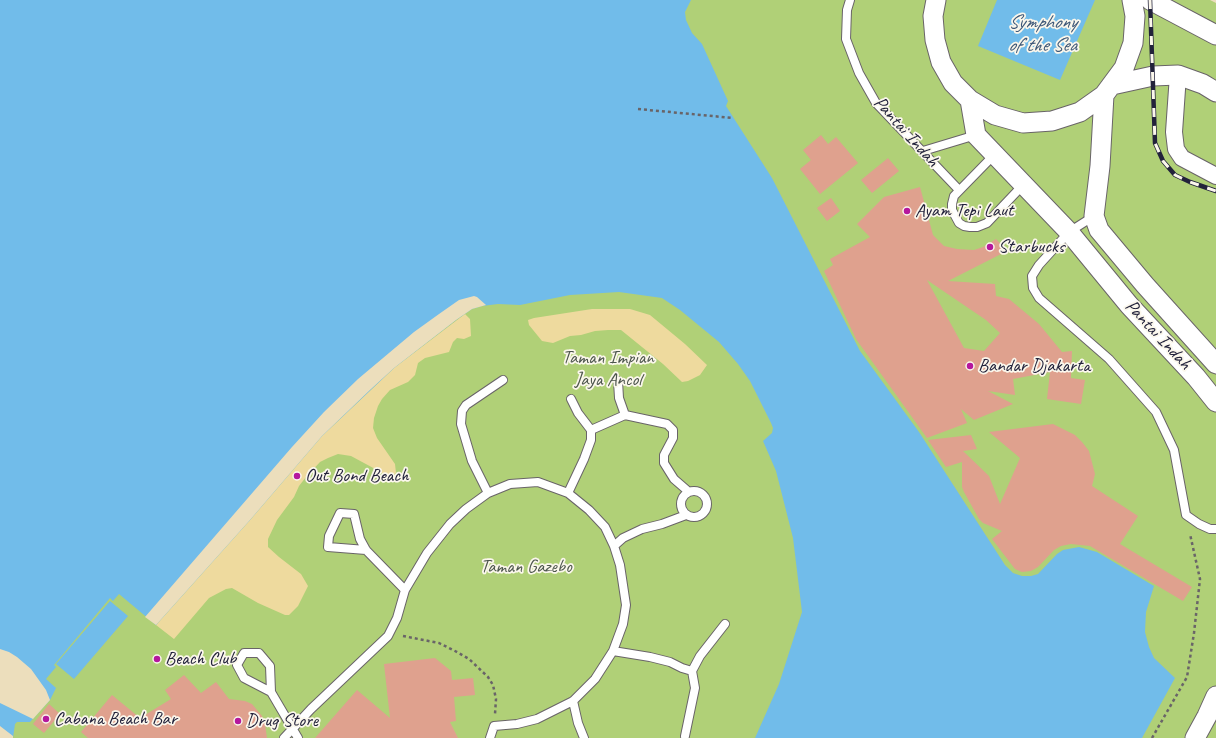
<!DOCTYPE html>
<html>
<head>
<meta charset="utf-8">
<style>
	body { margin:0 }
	canvas { display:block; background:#ecdebc }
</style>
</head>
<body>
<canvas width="1216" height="738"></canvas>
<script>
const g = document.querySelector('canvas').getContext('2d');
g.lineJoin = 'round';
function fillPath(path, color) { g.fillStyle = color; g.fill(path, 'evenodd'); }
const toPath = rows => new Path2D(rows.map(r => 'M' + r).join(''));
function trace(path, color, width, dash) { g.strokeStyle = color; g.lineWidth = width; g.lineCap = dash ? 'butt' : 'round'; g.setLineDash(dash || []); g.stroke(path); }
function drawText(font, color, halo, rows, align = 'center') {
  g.font = font + ' Caveat,sans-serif'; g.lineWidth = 3.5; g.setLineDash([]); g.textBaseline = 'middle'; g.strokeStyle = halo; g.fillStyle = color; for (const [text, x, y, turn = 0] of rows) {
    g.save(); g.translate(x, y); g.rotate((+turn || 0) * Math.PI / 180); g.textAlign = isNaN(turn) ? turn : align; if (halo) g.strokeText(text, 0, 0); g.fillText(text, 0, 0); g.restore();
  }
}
const green = toPath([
	[0,0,1210,0,1216,3,1216,738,0,738]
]);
const sand = toPath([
	[592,309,630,309,650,315,685,344,707,365,700,375,688,381,682,382,663,364,621,330,608,330,595,331,581,335,570,336,553,343,542,341,529,325,528,320,534,318],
	[465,314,470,319,471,336,464,339,457,338,453,342,449,352,425,358,418,363,415,375,408,382,390,390,382,399,378,406,374,418,373,428,377,438,395,464,396,473,392,476,385,475,377,470,351,456,338,454,328,458,320,462,306,477,299,486,294,497,277,520,268,539,268,547,279,557,301,574,308,586,298,606,289,615,285,615,258,603,232,588,226,589,209,598,174,639,156,625,250,520,322,436,394,368]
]);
const water = toPath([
	[0,0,691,0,685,12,686,20,692,33,702,44,728,101,726,106,772,178,860,351,919,432,1005,565,1013,573,1022,576,1031,576,1038,574,1057,554,1063,550,1079,547,1097,552,1154,586,1146,612,1145,632,1149,647,1154,658,1175,678,1142,738,755,738,779,684,802,612,793,538,776,471,763,441,772,433,773,428,771,423,750,381,738,364,719,342,680,310,662,298,619,292,570,295,520,305,498,304,482,306,472,309,456,320,394,368,322,436,250,520,156,625,119,594,113,601,110,598,54,665,56,667,46,679,56,688,50,700,30,722,17,722,15,724,13,738,0,738],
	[997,0,1095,0,1060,80,978,46],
	[110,601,128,616,74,679,56,664]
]);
const pier = toPath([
	[474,296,477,297,486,305,472,309,456,320,394,368,371,389,322,436,250,520,156,625,145,617,292,447,324,412,358,379,414,332,439,314,459,300],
	[0,649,9,652,17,657,31,669,46,690,50,700,33,719,0,703],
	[0,726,13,736,13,738,0,738]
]);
const building = toPath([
	[821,135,828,144,836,137,858,163,820,194,800,169,811,160,803,150],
	[888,158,899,171,872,193,861,180],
	[920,187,933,235,944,246,957,249,974,250,983,247,996,239,1007,251,948,281,995,284,996,296,1009,299,1039,324,1062,352,1072,351,1071,378,1085,380,1081,404,1047,399,1050,372,1013,379,1015,395,988,391,1013,404,974,420,961,409,967,423,927,438,856,339,824,271,833,265,830,259,870,237,857,224,884,197],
	[927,280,986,320,1000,333,984,351,964,348],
	[831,198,840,211,827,221,817,208],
	[1053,424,1075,435,1082,442,1089,451,1095,474,1092,486,1138,516,1120,544,1192,587,1183,601,1090,546,1071,544,1061,546,1054,550,1038,567,1031,571,1022,572,1015,569,992,539,1002,531,983,523,979,519,964,492,962,487,962,462,946,467,928,440,971,435,977,449,963,451,989,476,1000,504,1020,458,989,432],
	[435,658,451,671,452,680,473,678,475,695,454,697,456,721,450,722,458,738,315,738,357,690,390,718,384,664],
	[184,675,201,693,216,682,229,699,245,701,252,704,262,716,265,724,267,738,88,738,81,732,112,695,140,718,171,699,165,690],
	[49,704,60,714,44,733,33,724]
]);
const path = toPath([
	[638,109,733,118],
	[403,636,439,643,455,651,469,659,488,677,493,685,496,699,495,714],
	[1152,738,1187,677,1194,633,1200,579,1190,534]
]);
const service = toPath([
	[850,0,847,10,846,39,859,73,876,103,959,190],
	[923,151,976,135],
	[994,155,954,196,952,204,952,210,959,223,964,226,970,227,977,227,987,223,1023,185],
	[1094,216,1069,232,1039,265,1032,276,1033,288,1039,298,1109,359,1156,412,1174,450,1186,515,1199,524,1210,529,1216,529],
	[618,381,619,398,625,415],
	[591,430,625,415,667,424,673,430,673,438,664,455,664,463,674,479,689,492],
	'681 504a13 13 0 1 1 26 0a13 13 0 1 1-26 0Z',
	[488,493,472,461,461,424,462,411,466,405,503,380],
	[568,493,584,459,591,440,591,430,578,413,571,399],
	[614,546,623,538,642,529,662,524,686,515],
	[366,550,328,547,329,536,340,513,354,514,360,539,366,550,405,590],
	[613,651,650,657,670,662,682,668,692,671],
	[271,692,244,678,237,665,244,653,259,653,270,666,271,692,298,738],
	[573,701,578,723,584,738],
	[685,736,695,688,692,671,700,656,725,624],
	[284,738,311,709,388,636,397,618,405,590,427,553,450,524,466,509,488,493,510,484,538,482,568,493,589,510,605,527,614,546,620,565,626,605,623,624,613,651,595,679,573,701,537,719,517,724,494,726,490,738]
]);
const minor = toPath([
	[1178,75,1174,132,1176,149,1182,158,1216,176]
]);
const tertiary = toPath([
	[936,0,933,16,935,40,941,62,953,83,970,100,995,115,1023,123,1052,121,1080,112,1104,95,1124,68,1133,43,1135,16,1132,0],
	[1150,0,1216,35],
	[1112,85,1153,76,1178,75,1203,84,1216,92],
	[1104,95,1100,166,1094,216,1099,230,1145,285,1216,364],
	[970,100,976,135,1069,232,1129,305,1196,377,1216,402],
	[1195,738,1207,716,1216,696]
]);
const rail = toPath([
	[1150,0,1155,143,1163,161,1175,175,1190,182,1216,191]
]);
const markers = [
	[907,211,4,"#b5179e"],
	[990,247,4,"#b5179e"],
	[970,366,4,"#b5179e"],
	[297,476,4,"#b5179e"],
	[157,659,4,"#b5179e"],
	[46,719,4,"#b5179e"],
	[238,721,4,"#b5179e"]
];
const streetNames = [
	["Pantai Indah",906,132,48],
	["Pantai Indah",1158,335,47]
];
const poiNames = [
	["Ayam Tepi Laut",915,211],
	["Starbucks",998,247],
	["Bandar Djakarta",978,366],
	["Out Bond Beach",305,476],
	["Beach Club",165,659],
	["Cabana Beach Bar",54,719],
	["Drug Store",246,721]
];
const parkNames = [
	["Taman Impian",608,358],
	["Jaya Ancol",608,380],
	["Taman Gazebo",526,567]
];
const waterNames = [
	["Symphony",1042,23],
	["of the Sea",1042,46]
];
fillPath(green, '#b0d077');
fillPath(sand, '#eeda9e');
fillPath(water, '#71bcea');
fillPath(pier, '#ecdebc');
fillPath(building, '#dfa18e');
trace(service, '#696468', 10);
trace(minor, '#696468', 18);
trace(tertiary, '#696468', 21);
trace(path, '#696468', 2.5, [3, 3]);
trace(service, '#fff', 8);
trace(minor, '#fff', 16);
trace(tertiary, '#fff', 19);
trace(rail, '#22223b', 4.5);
trace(rail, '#fbf7ec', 3, [9]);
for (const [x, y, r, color] of markers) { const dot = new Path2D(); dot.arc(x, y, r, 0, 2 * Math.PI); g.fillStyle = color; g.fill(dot); trace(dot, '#fbf7ec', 1.5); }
drawText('19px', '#22223b', '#fbf7ec', streetNames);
drawText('19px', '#22223b', '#fbf7ec', poiNames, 'left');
drawText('19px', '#4d564d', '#fbf7ec', parkNames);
drawText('italic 20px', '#3e5878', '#fbf7ec', waterNames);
</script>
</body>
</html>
